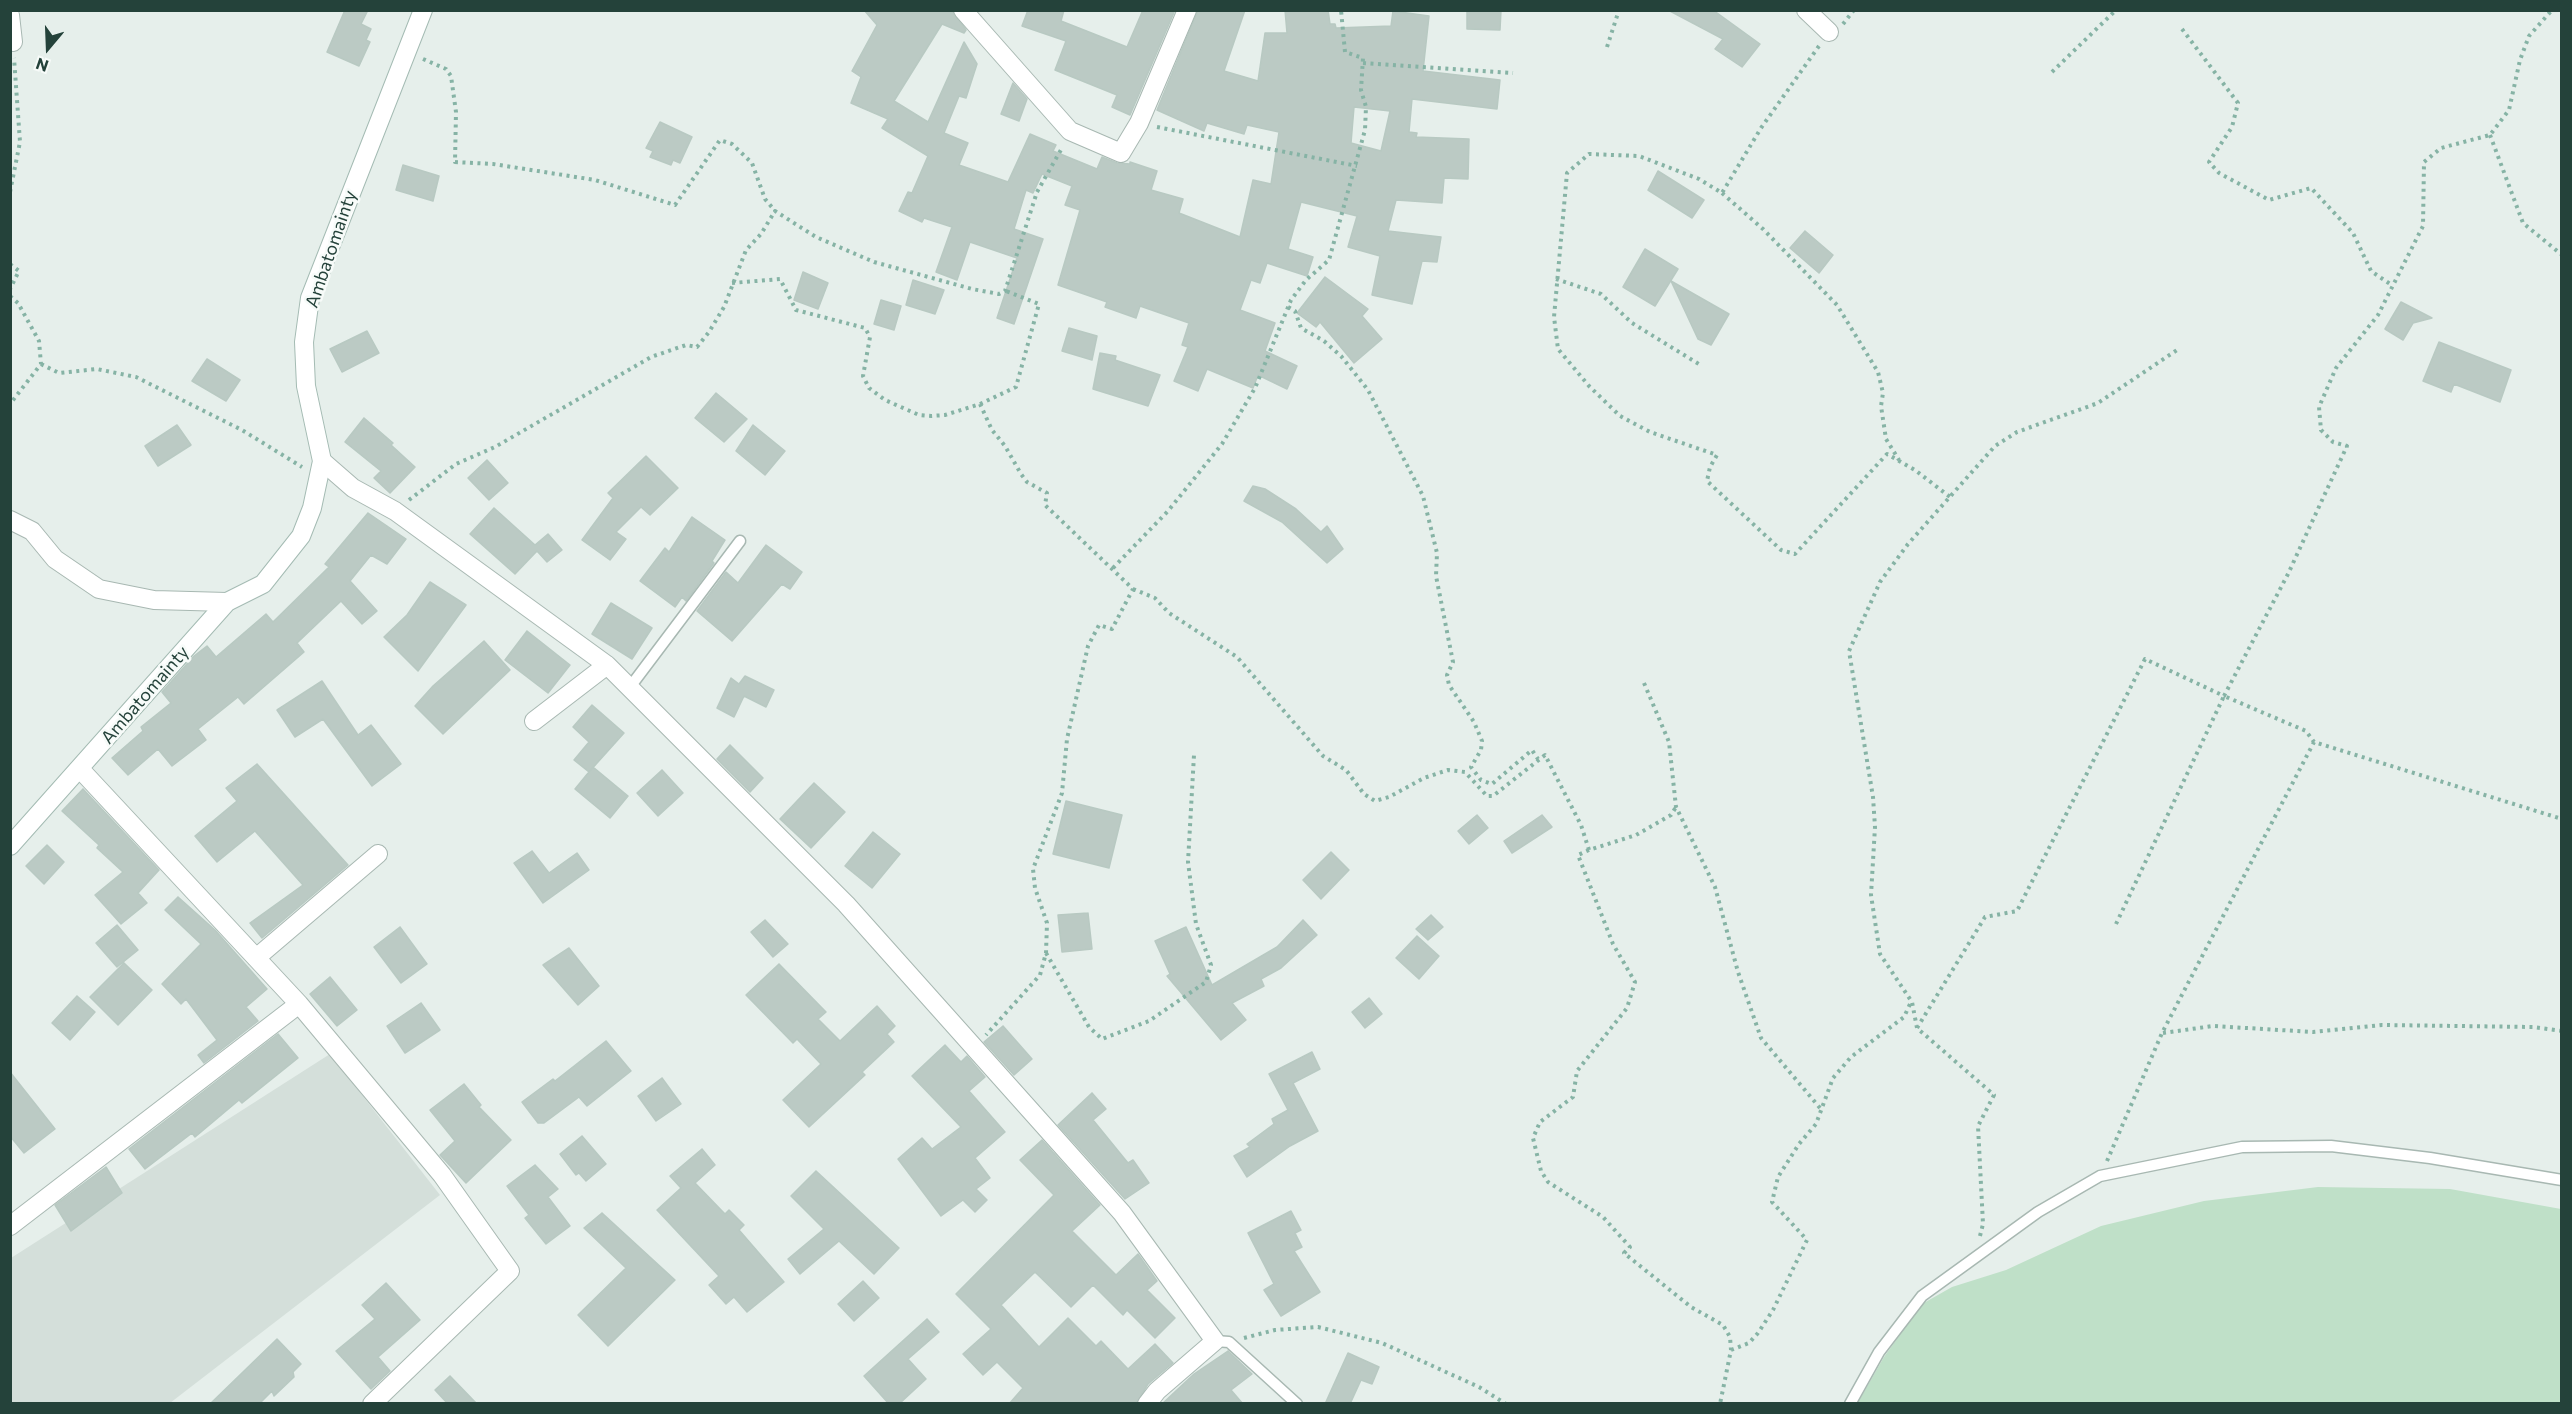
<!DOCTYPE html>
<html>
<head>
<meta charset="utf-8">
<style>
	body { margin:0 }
	#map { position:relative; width:2572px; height:1414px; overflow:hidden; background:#e6efeb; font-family:Commissioner,sans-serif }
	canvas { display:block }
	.frame { position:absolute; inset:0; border:12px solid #24423a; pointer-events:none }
	.north { position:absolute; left:18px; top:18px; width:60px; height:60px; -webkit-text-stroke:4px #f7fbf9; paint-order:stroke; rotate:199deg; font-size:16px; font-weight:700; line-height:24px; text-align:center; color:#24423a }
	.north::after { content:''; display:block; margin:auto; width:21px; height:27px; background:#24423a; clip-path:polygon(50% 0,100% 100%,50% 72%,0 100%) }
</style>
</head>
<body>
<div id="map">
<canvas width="2572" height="1414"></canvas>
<div class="frame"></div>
<div class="north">N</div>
</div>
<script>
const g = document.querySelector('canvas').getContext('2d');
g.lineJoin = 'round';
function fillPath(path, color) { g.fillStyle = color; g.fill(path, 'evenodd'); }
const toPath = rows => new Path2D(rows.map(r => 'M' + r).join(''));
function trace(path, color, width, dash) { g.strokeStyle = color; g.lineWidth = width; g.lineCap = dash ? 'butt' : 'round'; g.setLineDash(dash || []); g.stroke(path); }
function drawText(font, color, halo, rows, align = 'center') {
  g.font = font + ' Commissioner,sans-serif'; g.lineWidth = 5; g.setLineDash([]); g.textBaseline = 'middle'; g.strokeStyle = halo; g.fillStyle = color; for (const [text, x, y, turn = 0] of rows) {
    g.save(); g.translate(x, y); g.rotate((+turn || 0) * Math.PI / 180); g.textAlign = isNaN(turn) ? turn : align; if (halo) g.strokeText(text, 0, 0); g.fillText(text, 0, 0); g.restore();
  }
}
const built = toPath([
	[330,1054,440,1195,170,1403,11,1404,11,1258]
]);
const green = toPath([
	[2318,1187,2450,1189,2561,1209,2561,1403,1857,1404,1884,1357,1922,1304,1952,1287,2006,1270,2101,1226,2204,1201]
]);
const building = toPath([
	[345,10,368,10,361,24,371,29,366,40,370,42,359,66,327,52,345,10],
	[864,10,952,10,966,30,964,33,942,24,894,101,928,122,964,42,977,64,966,98,959,96,944,133,968,143,959,165,1008,182,1030,134,1056,145,1053,151,1097,169,1102,157,1117,163,1130,164,1130,162,1157,171,1151,190,1183,199,1179,213,1240,237,1253,180,1271,184,1279,132,1247,125,1244,134,1207,123,1204,131,1157,110,1198,10,1245,10,1224,71,1258,81,1265,33,1287,33,1285,10,1328,10,1330,24,1335,24,1336,28,1391,26,1393,11,1429,16,1423,71,1500,80,1497,109,1412,99,1409,132,1417,133,1416,137,1469,139,1468,179,1444,178,1442,203,1396,200,1388,231,1441,237,1437,262,1422,261,1412,304,1372,295,1380,256,1348,247,1357,216,1301,202,1288,249,1313,257,1307,276,1267,263,1260,283,1251,280,1240,310,1275,323,1265,351,1297,366,1287,389,1258,375,1253,388,1207,369,1198,391,1174,381,1188,347,1182,345,1189,323,1140,306,1136,318,1105,307,1107,302,1058,285,1080,210,1065,205,1072,186,1042,174,1033,193,1026,190,1014,229,1043,239,1014,324,997,318,1017,258,970,242,957,280,936,272,952,227,924,218,922,222,899,211,908,192,912,193,928,156,882,128,888,119,851,103,861,77,852,71,877,25,864,10],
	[1354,107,1390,111,1381,151,1351,143,1354,107],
	[1028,10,1064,10,1061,21,1127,47,1143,10,1175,10,1130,115,1112,107,1117,95,1055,70,1066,41,1022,26,1028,10],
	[1467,10,1501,10,1500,30,1467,29,1467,10],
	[1668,10,1713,10,1760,44,1742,67,1715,49,1723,39,1668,10],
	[1013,83,1027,99,1019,121,1001,114,1013,83],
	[660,122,692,137,680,163,673,160,671,165,650,157,653,151,646,148,660,122],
	[403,165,439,176,433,201,396,190,403,165],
	[1658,171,1704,200,1692,218,1648,190,1658,171],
	[1805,231,1833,255,1819,273,1790,248,1805,231],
	[1645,249,1678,269,1655,306,1623,287,1645,249],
	[803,272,828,283,818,309,794,300,803,272],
	[1325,277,1368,309,1362,316,1382,339,1354,363,1320,322,1316,327,1297,313,1325,277],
	[913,280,944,290,935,314,906,305,913,280],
	[1671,281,1729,314,1711,345,1698,339,1671,281],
	[881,300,901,306,894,330,874,324,881,300],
	[2401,302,2432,318,2413,323,2403,340,2385,329,2401,302],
	[1069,328,1097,336,1092,360,1062,351,1069,328],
	[367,331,379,353,342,372,330,349,367,331],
	[2439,342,2511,370,2500,402,2454,384,2451,392,2423,381,2439,342],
	[1100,353,1116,356,1115,360,1160,375,1148,406,1093,389,1100,353],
	[207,359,240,380,226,401,192,381,207,359],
	[716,393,747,419,724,442,695,418,716,393],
	[364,418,393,443,391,445,415,467,390,493,374,478,381,471,345,442,364,418],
	[177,425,191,445,158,466,145,446,177,425],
	[753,425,785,451,765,475,736,451,753,425],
	[646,456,678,488,650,515,641,507,616,532,626,539,610,560,582,540,613,498,608,493,646,456],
	[487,460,508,483,489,500,468,478,487,460],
	[1253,486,1265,489,1296,509,1321,532,1327,526,1343,549,1327,563,1282,522,1244,501,1253,486],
	[494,508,535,545,548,534,562,550,547,562,537,551,515,574,470,534,494,508],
	[368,513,406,539,387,564,371,555,350,581,377,611,362,624,341,601,297,643,304,652,244,704,238,697,198,729,206,740,172,766,158,749,128,775,112,758,143,731,141,727,171,703,162,692,194,656,207,646,216,657,266,614,273,622,329,567,325,564,368,513],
	[692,517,725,540,712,561,714,563,686,601,682,597,675,607,640,581,665,548,669,552,692,517],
	[766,545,802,572,790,589,782,584,732,641,697,611,726,572,738,583,766,545],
	[430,582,466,605,418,671,384,637,407,615,430,582],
	[611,603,652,628,632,659,592,634,611,603],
	[527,631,570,665,548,693,505,660,527,631],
	[484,641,510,670,443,734,415,706,433,686,484,641],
	[745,676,774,690,766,707,744,696,734,717,717,708,731,678,739,684,745,676],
	[322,681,358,735,371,725,401,764,372,786,323,719,295,737,277,710,322,681],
	[592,705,624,733,589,772,574,760,589,742,573,727,592,705],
	[730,745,763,778,750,792,717,759,730,745],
	[257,764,348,865,262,938,250,923,303,885,255,831,217,862,195,836,237,801,226,788,257,764],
	[593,767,628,796,610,818,575,789,593,767],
	[662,770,683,793,658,816,637,793,662,770],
	[814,783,845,812,811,848,780,819,814,783],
	[83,789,159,870,138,893,147,903,121,924,95,895,123,872,97,848,99,845,62,811,83,789],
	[1066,801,1122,815,1109,868,1053,854,1066,801],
	[1477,815,1488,828,1469,844,1458,831,1477,815],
	[1542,815,1552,827,1512,853,1504,841,1542,815],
	[873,832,900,854,872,888,845,866,873,832],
	[47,845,64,862,44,884,26,866,47,845],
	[532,851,549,873,577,853,589,870,543,903,514,863,532,851],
	[1331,852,1349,870,1321,899,1303,880,1331,852],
	[178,897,215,930,267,989,246,1007,258,1021,204,1063,198,1055,217,1040,186,999,181,1004,162,984,201,944,165,910,178,897],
	[1088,913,1092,949,1062,952,1058,915,1088,913],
	[1431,915,1443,927,1428,940,1416,929,1431,915],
	[765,920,788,944,773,957,751,932,765,920],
	[1303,920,1317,935,1281,968,1261,979,1264,986,1232,1003,1246,1020,1221,1040,1167,976,1170,974,1155,941,1186,927,1212,985,1277,947,1303,920],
	[117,925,138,950,117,967,96,943,117,925],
	[400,927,427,964,401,983,374,947,400,927],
	[1417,936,1439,956,1419,979,1396,958,1417,936],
	[569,948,599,986,578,1005,543,965,569,948],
	[124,963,152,990,118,1025,90,997,124,963],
	[779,964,826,1012,818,1019,840,1041,877,1006,895,1026,887,1034,894,1042,862,1072,865,1075,809,1127,783,1100,821,1064,797,1039,793,1043,746,995,779,964],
	[330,977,357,1010,337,1026,310,994,330,977],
	[77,996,95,1012,70,1040,52,1023,77,996],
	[1369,998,1382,1014,1365,1028,1352,1012,1369,998],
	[421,1003,440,1030,405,1053,387,1026,421,1003],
	[1003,1026,1032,1059,1014,1075,984,1042,1003,1026],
	[278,1034,298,1058,242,1103,239,1100,195,1137,192,1133,145,1169,129,1149,278,1034],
	[606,1041,631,1071,587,1106,579,1097,544,1123,538,1123,522,1102,553,1079,555,1081,606,1041],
	[945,1045,961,1062,967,1056,985,1077,969,1091,1005,1132,975,1158,990,1178,976,1189,987,1200,975,1212,963,1200,941,1216,898,1159,922,1138,932,1149,961,1127,912,1076,945,1045],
	[1312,1052,1320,1069,1293,1083,1318,1131,1290,1146,1247,1177,1234,1156,1250,1147,1247,1144,1274,1124,1272,1119,1288,1110,1269,1074,1312,1052],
	[10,1072,55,1129,24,1153,10,1136,10,1072],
	[662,1078,681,1104,656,1121,638,1096,662,1078],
	[464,1084,481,1105,479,1107,511,1140,466,1183,440,1155,455,1141,430,1110,464,1084],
	[1092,1093,1106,1109,1093,1120,1128,1163,1133,1160,1149,1183,1125,1199,1058,1125,1092,1093],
	[582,1136,606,1164,586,1181,579,1173,576,1175,560,1154,582,1136],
	[1042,1140,1100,1205,1072,1231,1116,1275,1138,1254,1157,1281,1147,1290,1175,1318,1155,1338,1127,1310,1123,1315,1093,1285,1071,1307,1035,1272,1001,1305,1039,1347,1068,1318,1096,1346,1101,1341,1128,1369,1155,1344,1173,1363,1148,1384,1136,1404,1009,1404,1023,1388,997,1362,983,1375,963,1354,991,1329,956,1294,1054,1195,1020,1160,1042,1140],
	[702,1149,715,1165,695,1183,725,1214,729,1210,744,1225,739,1230,784,1282,747,1312,734,1297,726,1304,709,1285,719,1276,657,1210,681,1188,670,1176,702,1149],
	[535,1165,558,1189,548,1197,570,1226,546,1244,525,1218,529,1215,507,1186,535,1165],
	[106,1167,122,1193,71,1231,55,1205,106,1167],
	[816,1171,899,1248,874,1274,839,1241,800,1274,788,1259,824,1229,791,1196,816,1171],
	[1291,1211,1301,1230,1295,1233,1302,1247,1294,1251,1320,1292,1281,1316,1264,1290,1274,1284,1248,1233,1291,1211],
	[602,1213,675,1280,608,1346,578,1315,626,1268,584,1228,602,1213],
	[863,1281,879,1298,854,1321,838,1304,863,1281],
	[386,1283,420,1320,378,1357,390,1371,371,1389,336,1351,375,1319,362,1305,386,1283],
	[927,1319,939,1332,908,1359,926,1379,899,1404,889,1404,864,1376,927,1319],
	[277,1339,301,1364,293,1372,294,1377,274,1396,272,1391,259,1404,210,1404,277,1339],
	[1228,1351,1252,1374,1231,1390,1243,1404,1162,1404,1194,1374,1228,1351],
	[1348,1353,1379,1367,1372,1384,1361,1380,1350,1404,1325,1404,1348,1353],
	[450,1376,477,1404,448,1404,435,1390,450,1376]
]);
const path = toPath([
	[1843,24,1854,10],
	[2182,29,2238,103,2232,127,2209,162,2219,173,2269,200,2311,188,2353,233,2371,271,2393,286],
	[1819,46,1761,128,1722,193,1699,179,1639,156,1589,154,1567,173,1554,317,1558,349,1589,386,1620,416,1650,432,1717,455,1710,467,1707,481,1781,550,1795,554,1887,454,1915,470,1950,497],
	[1607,47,1619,10],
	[423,59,446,69,451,76,456,112,455,162,493,164,595,180,675,205,720,140,732,144,752,163,765,199,775,211],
	[1363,63,1513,73],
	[2052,72,2116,10],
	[1157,127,1357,166],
	[2490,135,2523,223,2562,255],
	[10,192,20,142,14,58],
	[1722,193,1763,229,1837,305,1878,372,1883,393,1881,406,1886,439,1899,460],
	[10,264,19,271,10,289],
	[1556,279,1601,294,1632,323,1702,366],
	[732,283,780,279,796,310,865,328,870,337,863,376,869,388,885,400,919,415,931,416,945,415,980,404,992,430,1005,446,1021,474,1027,482,1047,493,1045,505,1133,589,1112,629,1099,625,1088,646,1067,739,1062,793,1033,869,1035,888,1047,923,1046,953,1040,975,986,1035],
	[10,296,18,303,39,341,41,364,10,404],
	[1288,307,1295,311,1301,328,1324,341,1341,356,1368,390,1423,496,1437,553,1436,576,1453,662,1447,675,1449,685,1474,722,1482,741,1481,750,1471,767,1481,780,1492,784,1532,750,1538,759],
	[41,364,59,373,97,369,136,377,242,430,302,467],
	[980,404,1016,387,1039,304,1006,291],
	[409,500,456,464,495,447,651,357,686,345,697,347,709,332,724,307,746,250,761,234,775,211,816,237,874,262,972,289,999,294,1005,291,1037,192,1062,148],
	[1113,568,1168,511,1222,444,1255,388,1291,300,1306,280,1329,260,1365,130,1366,107,1361,90,1363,58,1345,52,1341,10],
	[1133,589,1155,598,1169,613,1237,657,1323,756,1346,770,1364,794,1375,801,1389,797,1424,778,1448,770,1465,772,1487,796,1493,796,1545,755,1581,825,1589,850,1636,835,1671,815,1676,807],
	[1644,683,1669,742,1676,807,1715,887,1738,972,1761,1038,1820,1108],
	[1589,850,1578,855,1613,944,1635,982,1627,1008,1577,1071,1573,1097,1540,1122,1533,1138,1541,1171,1548,1182,1603,1217,1630,1247,1624,1253,1691,1307,1723,1325,1730,1337,1731,1350,1720,1404],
	[2116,924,2224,696,2306,731,2314,742,2562,819],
	[1046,953,1089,1027,1102,1039,1149,1021,1206,982,1211,965,1196,924,1188,862,1194,755],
	[1917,1028,1985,917,2017,911,2145,659,2224,696,2288,574,2347,446,2333,442,2321,430,2319,407,2336,368,2378,315,2423,226,2424,162,2441,148,2490,135,2509,110,2520,60,2529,36,2552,10],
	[2163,1033,2213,1026,2313,1032,2382,1025,2533,1027,2562,1031],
	[2107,1161,2162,1033,2314,742],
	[1980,1236,1983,1224,1978,1126,1994,1095,1917,1028,1912,1002,1880,954,1871,895,1875,827,1873,797,1849,651,1880,582,1908,544,1995,446,2017,432,2098,403,2180,348],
	[1244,1338,1275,1330,1318,1327,1382,1343,1479,1387,1506,1404],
	[1731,1350,1749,1343,1758,1333,1773,1310,1807,1240,1772,1202,1778,1177,1799,1144,1816,1124,1833,1078,1851,1057,1904,1017,1911,1002]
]);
const lane = toPath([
	[630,687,740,541],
	[1215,1341,1229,1342,1297,1404],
	[1850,1404,1879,1352,1922,1296,2038,1212,2100,1176,2242,1147,2331,1146,2430,1158,2562,1180]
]);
const street = toPath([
	[963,10,1070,131,1121,153,1139,123,1187,10],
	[1806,10,1829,32],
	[10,15,13,42],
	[322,461,353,488,395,511,607,665,846,904,1122,1213,1215,1341,1157,1391,1147,1404],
	[10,520,32,531,55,559,99,589,154,600,227,602],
	[534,721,607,665],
	[80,769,299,1004,442,1175,510,1271,372,1404],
	[256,958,378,854],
	[10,1226,299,1004]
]);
const secondary = toPath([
	[10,846,227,602,263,584,301,536,312,508,322,461,306,386,304,342,310,298,423,10]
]);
const streetNames = [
	["Ambatomainty",331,249,-71],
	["Ambatomainty",145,695,-49]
];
fillPath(built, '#d4dfda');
fillPath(green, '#bfe0c8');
fillPath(building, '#bbcac4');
trace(building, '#b8c9c2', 1.5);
trace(lane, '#a8b8b2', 13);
trace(street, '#a8b8b2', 20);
trace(secondary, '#a4bbb3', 20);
trace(path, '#86b3a5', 4, [3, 4.5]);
trace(lane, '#fff', 10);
trace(street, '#fff', 18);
trace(secondary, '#fff', 18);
drawText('18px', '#24423a', '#f7fbf9', streetNames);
</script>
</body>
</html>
